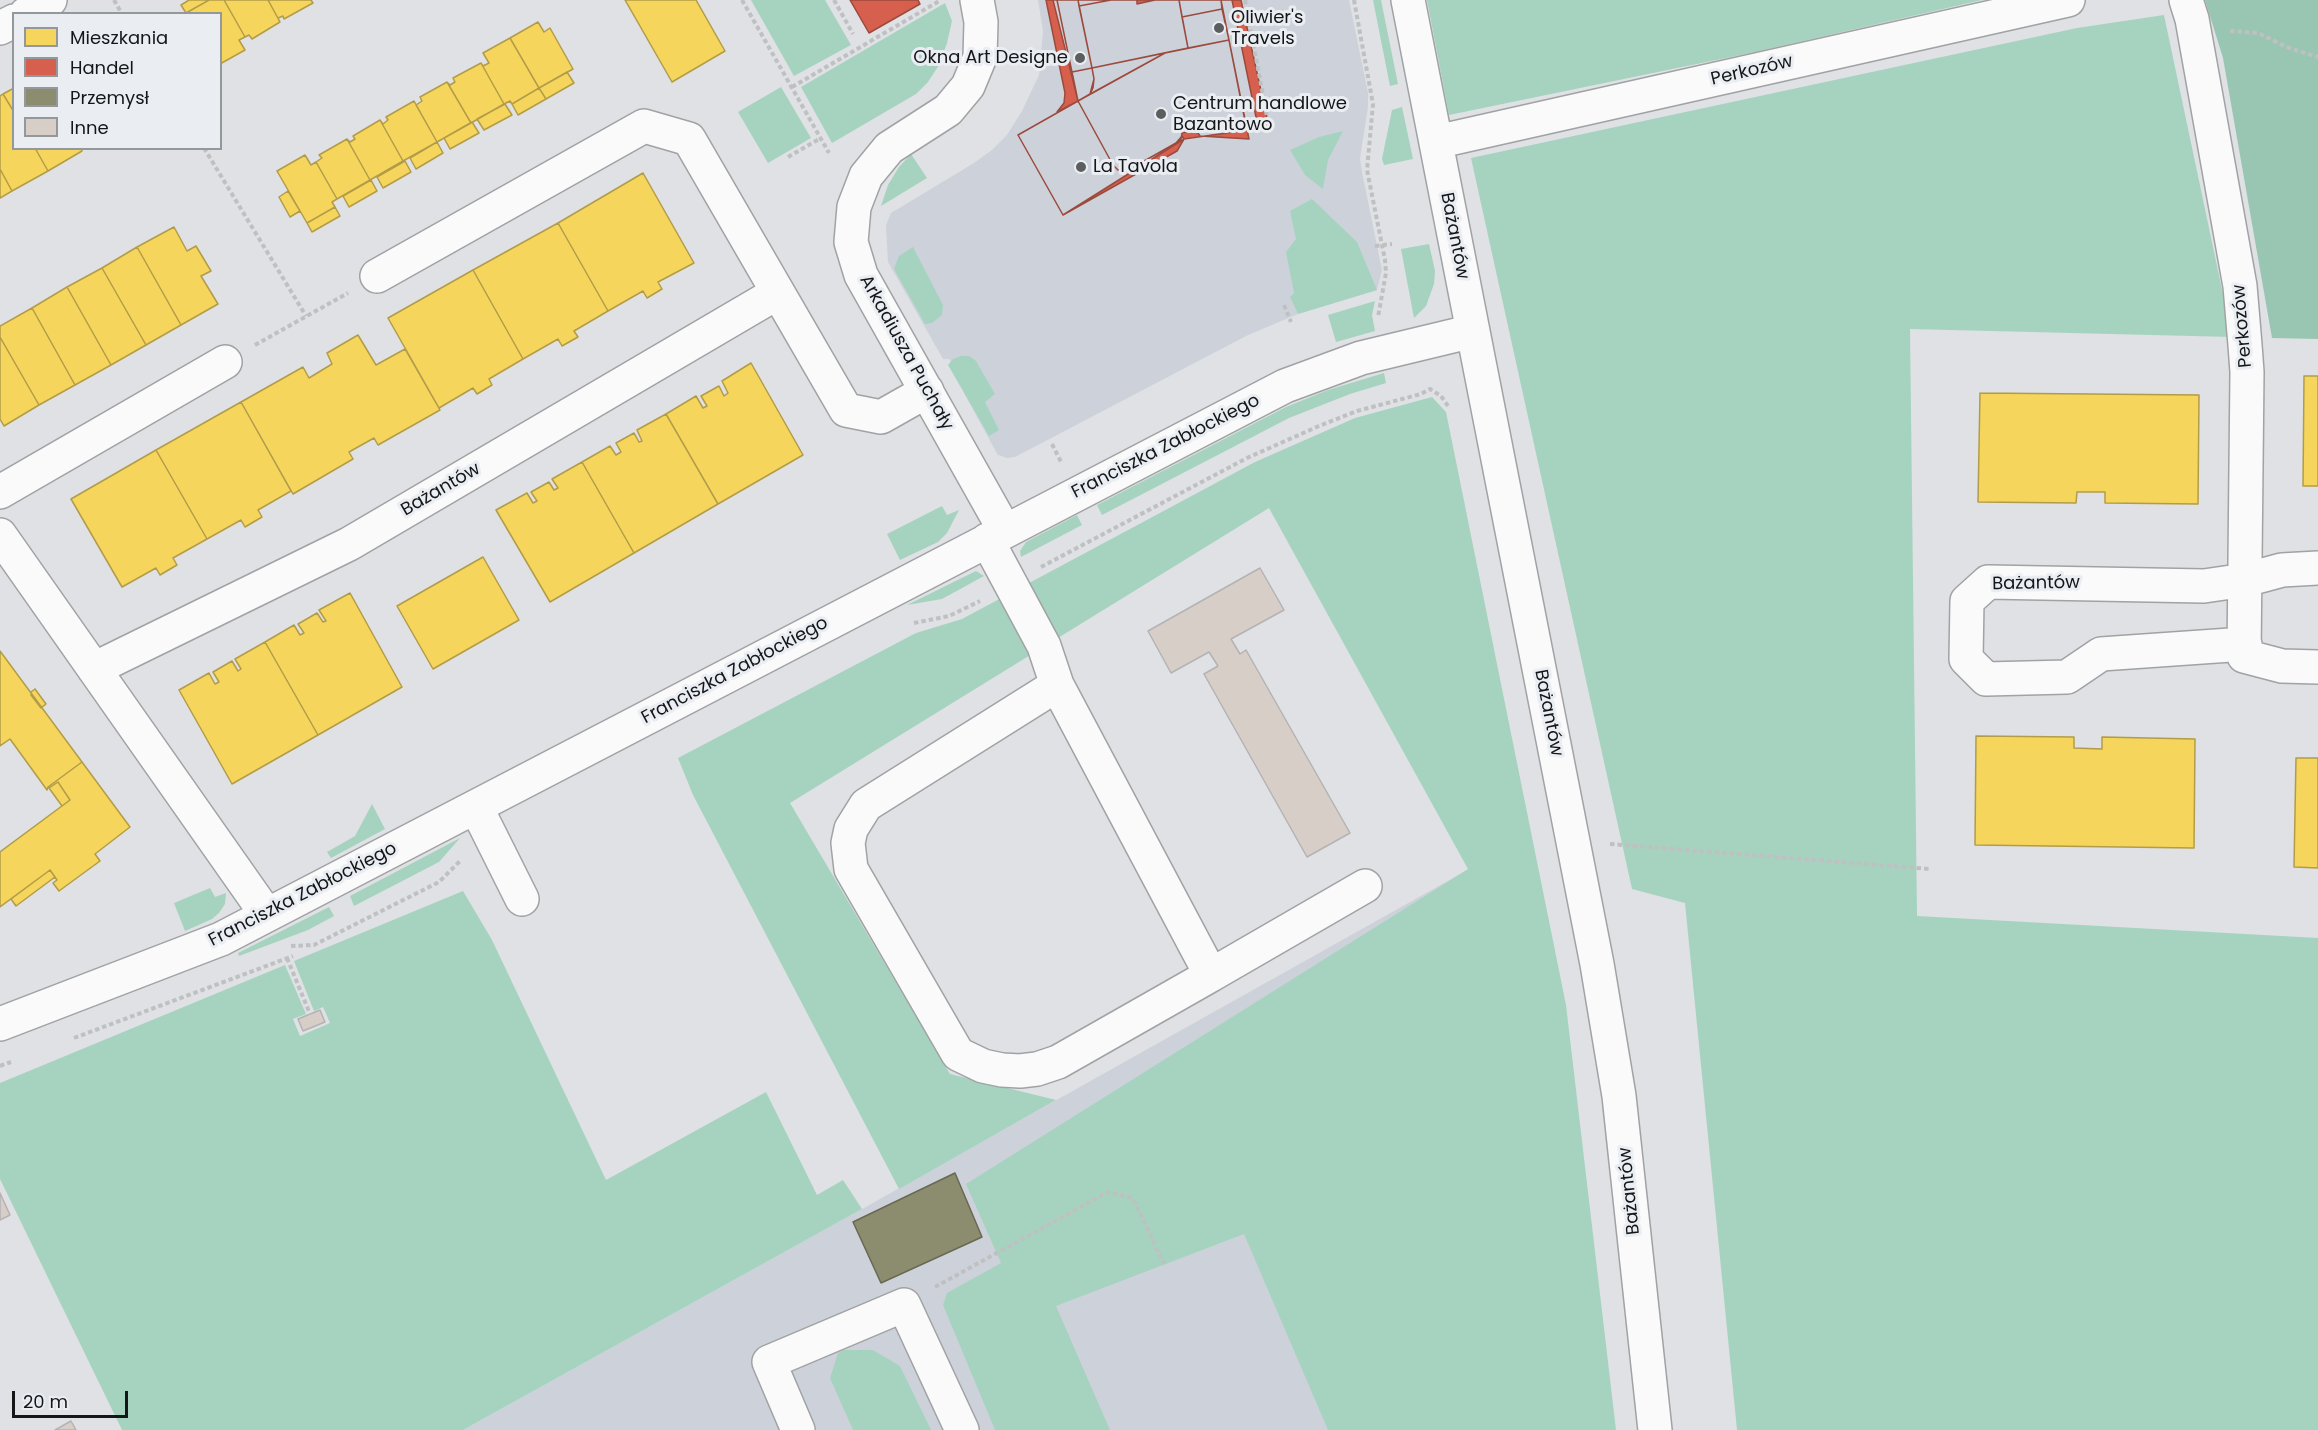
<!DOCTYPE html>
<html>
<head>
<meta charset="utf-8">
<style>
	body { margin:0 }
	#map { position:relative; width:2318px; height:1430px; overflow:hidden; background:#dfe1e4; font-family:Poppins,sans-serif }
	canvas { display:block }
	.legend { position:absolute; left:12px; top:12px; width:210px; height:138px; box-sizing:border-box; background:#eaeef3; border:2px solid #94989b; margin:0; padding:8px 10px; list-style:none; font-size:18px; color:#141618 }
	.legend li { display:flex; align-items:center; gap:12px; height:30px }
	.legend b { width:30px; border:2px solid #94989b }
	.scale { position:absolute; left:12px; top:1391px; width:116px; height:27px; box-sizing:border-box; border:3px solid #141618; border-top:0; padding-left:8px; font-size:18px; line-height:21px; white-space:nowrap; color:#141618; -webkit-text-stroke:4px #eaeef3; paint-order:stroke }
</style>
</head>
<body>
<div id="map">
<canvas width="2318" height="1430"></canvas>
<ul class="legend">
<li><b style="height:16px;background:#f6d55c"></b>Mieszkania</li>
<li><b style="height:16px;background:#d6604d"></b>Handel</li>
<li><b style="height:16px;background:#8c8c6e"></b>Przemysł</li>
<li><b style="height:16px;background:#d8cec8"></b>Inne</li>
</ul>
<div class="scale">20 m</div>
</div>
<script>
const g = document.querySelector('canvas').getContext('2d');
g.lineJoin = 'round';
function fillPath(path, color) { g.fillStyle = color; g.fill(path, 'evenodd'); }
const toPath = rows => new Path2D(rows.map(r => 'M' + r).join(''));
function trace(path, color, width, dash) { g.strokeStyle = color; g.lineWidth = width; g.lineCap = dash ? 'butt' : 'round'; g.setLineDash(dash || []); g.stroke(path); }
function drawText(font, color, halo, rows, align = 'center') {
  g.font = font + ' Poppins,sans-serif'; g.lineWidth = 6; g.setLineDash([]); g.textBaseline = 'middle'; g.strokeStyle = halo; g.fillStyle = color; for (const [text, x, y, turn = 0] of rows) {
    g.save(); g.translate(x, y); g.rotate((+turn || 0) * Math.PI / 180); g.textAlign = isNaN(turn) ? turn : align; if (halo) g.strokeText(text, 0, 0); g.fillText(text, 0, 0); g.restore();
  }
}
const built = toPath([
	[1038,0,1349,0,1368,93,1368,107,1360,158,1362,172,1382,270,1377,290,1298,314,1246,336,1015,457,1007,458,998,455,994,448,964,393,966,389,952,364,949,359,943,359,888,262,886,225,891,213,974,163,992,150,1007,135,1022,111,1039,75,1043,31],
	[1469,869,1525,1430,463,1430,862,1209]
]);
const green = toPath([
	[751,0,825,0,851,45,794,76],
	[1373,0,1381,0,1398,84,1390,86],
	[1427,0,1982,0,1755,52,1449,115],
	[945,3,952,21,947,43,939,65,928,82,916,94,832,143,801,87],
	[2164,15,2232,337,1910,329,1917,916,2318,938,2318,1430,1737,1430,1685,903,1632,889,1471,158,2077,28],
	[781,87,811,138,768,163,738,112],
	[1402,107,1413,159,1384,165,1382,159,1392,110],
	[1343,131,1328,160,1323,189,1305,175,1290,150,1319,137],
	[911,154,927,178,881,206,888,185,899,167],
	[1312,199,1357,242,1377,290,1298,314,1290,297,1294,293,1286,252,1296,239,1290,211],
	[1429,244,1435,271,1434,284,1426,306,1414,318,1401,249],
	[913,247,943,305,942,315,932,323,925,324,894,269,899,256],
	[1375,301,1372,315,1375,331,1336,342,1328,315],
	[961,356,969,356,976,361,995,394,985,402,999,430,989,436,948,365,953,359],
	[1384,373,1386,383,1350,394,1289,418,1102,515,1097,505,1286,407,1328,390],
	[1432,397,1446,412,1566,1005,1616,1430,1328,1430,1244,1234,1056,1306,1110,1430,995,1430,943,1305,947,1293,1001,1263,966,1184,1468,869,1269,508,790,803,950,1074,1056,1100,899,1189,693,795,678,758,916,633,962,619,1255,462,1355,418],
	[942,506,947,515,959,510,947,533,938,542,900,560,887,534],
	[1077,515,1082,525,1021,557,1020,551,1026,542],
	[976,571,984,576,942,599,907,605],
	[372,804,385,829,331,858,327,852,355,836],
	[460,838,439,862,354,906,350,896],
	[210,888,215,897,226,893,225,904,219,913,212,919,185,931,174,903],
	[463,891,492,940,606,1180,766,1092,817,1195,843,1180,862,1209,463,1430,122,1430,0,1179,0,1083,285,965,306,1014,293,1019,300,1036,330,1023,323,1007,314,1011,294,961],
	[329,907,334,916,308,930,239,956,238,953],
	[844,1350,873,1350,900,1366,931,1430,853,1430,830,1378,838,1353]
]);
const forest = toPath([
	[2205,0,2318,0,2318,339,2272,338,2223,58]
]);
const homes = toPath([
	[189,0,209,0,186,13,181,5,189,0],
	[209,0,224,0,245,37,239,40,245,50,220,64,220,14,186,13,209,0],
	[224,0,268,0,280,22,252,39,249,35,245,37,224,0],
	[268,0,311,0,313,3,284,19,283,16,278,18,280,22,268,0],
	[625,0,696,0,725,51,672,82,625,0],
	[538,22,544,32,550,28,573,69,539,88,510,38,538,22],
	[510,38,539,88,512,104,510,101,504,104,481,63,483,66,489,63,483,53,510,38],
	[481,63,504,104,471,123,447,82,450,85,455,82,453,78,481,63],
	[567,72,574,83,546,99,539,88,567,72],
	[447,82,471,123,437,142,416,105,422,101,420,97,447,82],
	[14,88,14,112,3,94,14,88],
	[539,88,546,99,518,115,512,104,539,88],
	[3,94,14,112,14,148,35,148,48,171,12,191,0,169,0,96,3,94],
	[414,101,437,142,403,161,380,120,383,124,388,120,386,117,414,101],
	[505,104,512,115,484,130,477,119,505,104],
	[380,120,403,161,370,180,347,139,350,142,355,139,353,136,380,120],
	[472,122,479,133,450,149,444,138,472,122],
	[347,139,370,180,337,199,316,162,322,158,319,155,347,139],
	[437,142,443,153,416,169,410,158,437,142],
	[35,148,81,148,82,151,48,171,35,148],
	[305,155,311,165,316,162,337,199,332,202,335,207,307,223,277,171,305,155],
	[405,161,411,172,383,188,377,177,405,161],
	[0,169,12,191,0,198,0,169],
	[643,173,694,263,658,282,662,289,647,298,643,291,608,311,558,223,643,173],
	[371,180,377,191,349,207,343,196,371,180],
	[288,191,300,211,290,217,279,197,288,191],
	[335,207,340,216,312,232,307,223,335,207],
	[558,223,608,311,574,331,578,337,562,346,558,339,523,359,473,270,558,223],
	[174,227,187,251,196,246,211,271,201,276,218,304,181,325,137,247,174,227],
	[137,247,181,325,146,345,102,268,137,247],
	[102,268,146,345,111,365,67,287,102,268],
	[473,270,523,359,489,379,492,385,477,394,473,388,439,408,388,318,473,270],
	[67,287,111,365,75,385,32,308,67,287],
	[32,308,75,385,39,405,0,337,0,326,32,308],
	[358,335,376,365,405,349,440,410,378,445,374,438,349,452,353,459,293,494,241,402,303,367,309,378,332,364,327,353,358,335],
	[0,337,39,405,4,426,0,419,0,337],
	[751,363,803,455,718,504,666,414,696,396,703,408,707,406,701,396,719,386,724,396,728,393,722,381,751,363],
	[2304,376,2318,376,2318,486,2303,486,2304,376],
	[1980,393,2199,395,2198,504,2105,503,2105,492,2077,492,2076,503,1978,502,1980,393],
	[241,402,291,491,258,510,262,517,245,527,241,520,207,539,156,450,241,402],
	[666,414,718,504,634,553,582,462,610,446,616,455,621,452,616,443,634,433,639,442,642,441,637,430,666,414],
	[156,450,207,539,173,558,177,565,160,575,156,568,122,587,71,499,156,450],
	[582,462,634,553,550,602,496,510,527,493,533,503,537,501,531,492,549,482,554,490,558,488,552,479,582,462],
	[483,557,519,620,433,669,397,606,483,557],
	[350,593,402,687,318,735,265,642,294,625,300,635,304,633,298,624,317,613,323,622,326,621,319,610,350,593],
	[265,642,318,735,232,784,179,690,209,673,215,684,219,682,213,672,232,661,238,671,241,669,235,659,265,642],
	[0,651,82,762,48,787,47,790,10,739,0,746,0,651],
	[35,689,46,704,41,708,31,695,31,692,35,689],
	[1976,736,2074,737,2074,748,2102,749,2102,737,2195,739,2194,848,1975,845,1976,736],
	[2296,758,2318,758,2318,868,2294,867,2296,758],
	[82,762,130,827,95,854,100,861,59,891,53,883,57,880,50,870,0,907,0,852,70,800,58,782,49,788,48,787,82,762],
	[58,782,70,800,62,806,49,788,58,782],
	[50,870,55,877,16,906,11,899,50,870]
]);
const shops = toPath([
	[850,0,918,0,920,4,869,33,850,0],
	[1046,0,1057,0,1078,101,1057,112,1064,103,1065,93,1046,0],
	[1053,0,1241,0,1269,127,1184,139,1063,215,1018,135,1078,101,1053,0],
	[1057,0,1078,0,1092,68,1072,72,1057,0],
	[1078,0,1111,0,1079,6,1078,0],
	[1111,0,1137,0,1137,4,1155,0,1179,0,1188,48,1092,68,1079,6,1111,0],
	[1179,0,1221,0,1222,9,1182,17,1179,0],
	[1221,0,1232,0,1257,122,1255,126,1247,131,1221,0],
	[1222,9,1229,40,1188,48,1182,17,1222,9],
	[1229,40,1249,139,1200,136,1196,130,1182,133,1181,139,1176,143,1130,169,1118,170,1113,165,1078,101,1165,53,1229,40],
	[1165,53,1092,93,1090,94,1094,79,1092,68,1165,53],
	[1092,68,1094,79,1093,88,1090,94,1078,101,1072,72,1092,68],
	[1078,101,1113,165,1118,170,1130,169,1176,143,1182,136,1184,139,1177,151,1063,215,1018,135,1078,101]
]);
const industry = toPath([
	[955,1173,982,1237,881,1283,853,1222,955,1173]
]);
const building = toPath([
	[1260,568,1284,610,1231,639,1240,654,1246,650,1350,833,1307,857,1204,674,1218,666,1209,652,1171,673,1148,631,1260,568],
	[320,1010,325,1022,303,1031,298,1019,320,1010],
	[0,1193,10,1215,0,1220,0,1193],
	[71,1421,76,1430,55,1430,71,1421]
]);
const path = toPath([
	[114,0,122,14],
	[742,0,829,153],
	[834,0,853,34],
	[1245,0,1269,127],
	[1354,0,1373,104,1367,170,1385,260,1386,273,1378,317],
	[2230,31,2258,33,2289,48,2318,57],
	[792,87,941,0],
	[204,148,306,316],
	[788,157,821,138],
	[1375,246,1392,244],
	[1284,305,1291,322],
	[255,345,348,293],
	[1052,444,1061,462],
	[1041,567,1247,458,1319,426,1357,411,1421,394,1430,389,1441,396,1448,406],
	[914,623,949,616,980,601],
	[1610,844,1930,869],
	[291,946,314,945,439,882,461,860],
	[287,958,310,1014],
	[74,1038,293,956],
	[0,1066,11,1062],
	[935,1287,1108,1192,1133,1198,1164,1264]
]);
const minor = toPath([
	[977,0,981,22,980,57,968,86,948,110,889,148,866,176,854,207,851,242,861,275,1005,531],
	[1408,0,1597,964,1619,1096,1655,1430],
	[2186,0,2192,19,2240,286,2245,345,2247,372,2244,656,2282,666,2318,667],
	[26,14,50,0],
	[0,28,14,21],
	[1436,142,2068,0],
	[377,276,644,126,689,139,846,410,881,417,927,391],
	[0,492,225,362],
	[0,535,267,915],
	[987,540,1044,646,1057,685,1211,975,1365,886],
	[2245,644,2101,654,2067,677,1986,679,1966,659,1967,601,1988,582,2204,586,2245,580,2282,570,2318,568],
	[94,669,349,544,777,293],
	[1057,685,866,805,851,829,848,843,851,869,958,1054,983,1066,1002,1070,1020,1071,1037,1069,1058,1062,1211,975],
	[476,807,522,899],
	[0,1024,221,939,1285,386,1361,358,1473,331],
	[798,1430,769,1362,904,1305,962,1430]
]);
const markers = [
	[1219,28,6,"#5b5d5f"],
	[1080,58,6,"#5b5d5f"],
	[1161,114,6,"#5b5d5f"],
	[1081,167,6,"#5b5d5f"]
];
const poiNames = [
	["Oliwier's",1231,18],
	["Travels",1231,39],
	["Okna Art Designe",1068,58,"right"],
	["Centrum handlowe",1173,104],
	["Bazantowo",1173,125],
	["La Tavola",1093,167]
];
const streetNames = [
	["Perkozów",1752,71,-13],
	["Bażantów",1454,236,79],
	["Perkozów",2243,326,-95],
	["Arkadiusza Puchały",906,353,61],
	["Franciszka Zabłockiego",1166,447,-27],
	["Bażantów",441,490,-30],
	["Bażantów",2036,584,-1],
	["Franciszka Zabłockiego",735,671,-28],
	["Bażantów",1548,713,79],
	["Franciszka Zabłockiego",303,895,-27],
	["Bażantów",1630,1191,-96]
];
fillPath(built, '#cdd2da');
fillPath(green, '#a6d3bf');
fillPath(forest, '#99c6b2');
fillPath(homes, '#f6d55c');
trace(homes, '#b29c48', 1.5);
fillPath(shops, '#d6604d');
trace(shops, '#9c4a3d', 1.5);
fillPath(industry, '#8c8c6e');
trace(industry, '#686954', 1.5);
fillPath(building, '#d8cec8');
trace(building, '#b4b3b4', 1.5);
trace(minor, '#a0a2a4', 36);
trace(path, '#bfc0c1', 4, [4.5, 3]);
trace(minor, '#fafafb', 33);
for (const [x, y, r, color] of markers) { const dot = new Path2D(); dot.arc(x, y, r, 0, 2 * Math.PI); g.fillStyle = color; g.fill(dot); trace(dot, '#eaeef3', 2); }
drawText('18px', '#141618', '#eaeef3', poiNames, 'left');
drawText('18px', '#141618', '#eaeef3', streetNames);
</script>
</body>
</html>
